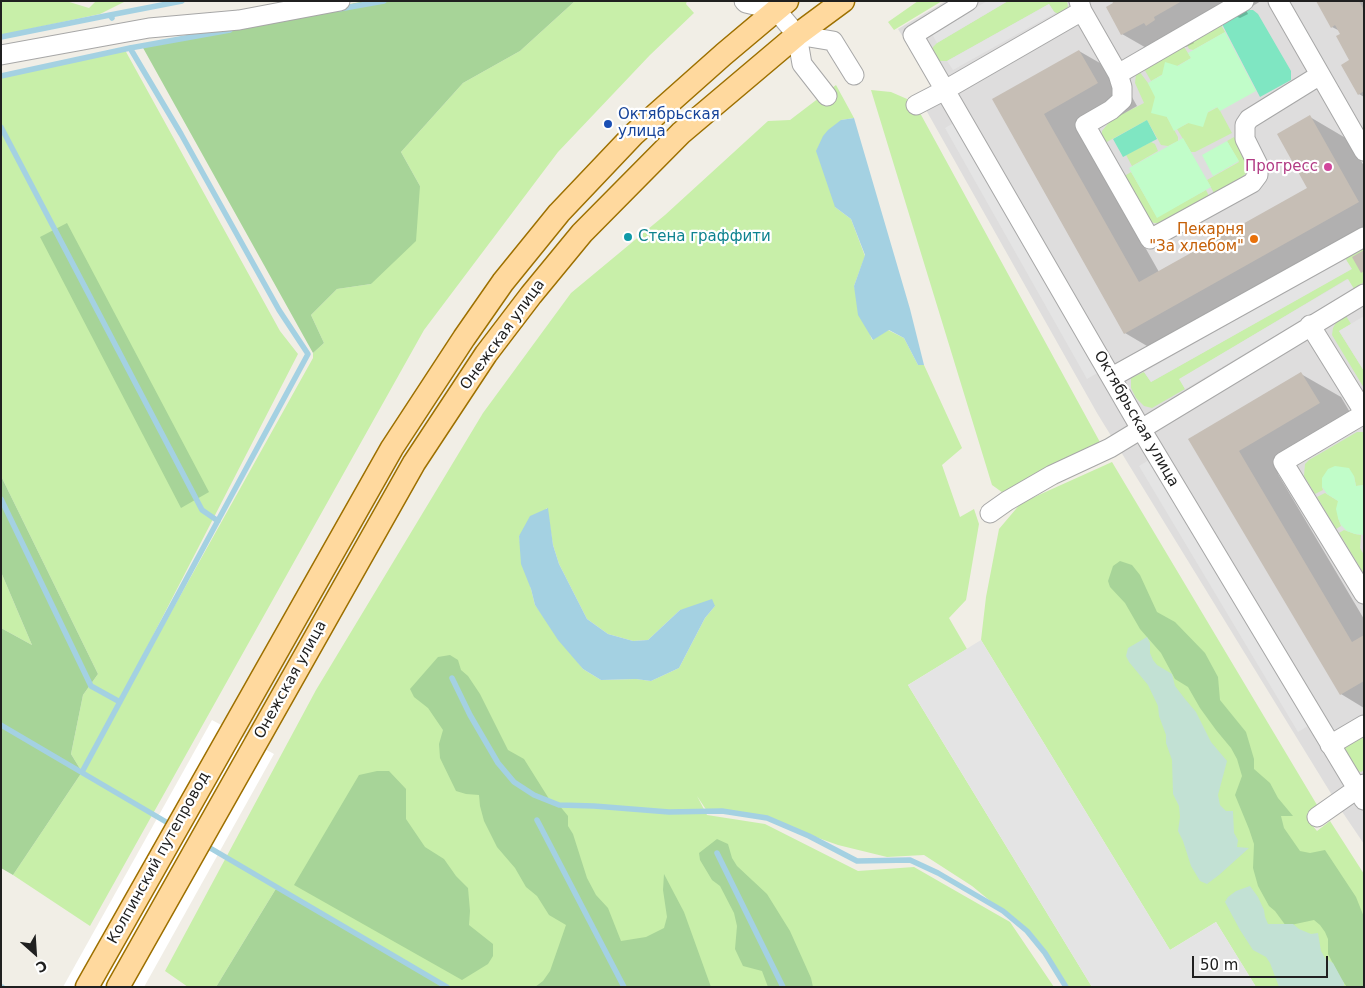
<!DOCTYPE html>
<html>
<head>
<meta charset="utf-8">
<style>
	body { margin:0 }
	#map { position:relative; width:1365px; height:988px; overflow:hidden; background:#f1eee6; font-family:"DejaVu Sans",sans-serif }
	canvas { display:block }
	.frame { position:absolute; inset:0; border:2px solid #202020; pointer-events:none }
	.north { position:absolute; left:10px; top:928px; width:50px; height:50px; -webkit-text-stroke:4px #fff; paint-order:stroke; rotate:154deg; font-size:14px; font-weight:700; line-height:20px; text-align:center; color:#202020 }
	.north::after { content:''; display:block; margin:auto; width:18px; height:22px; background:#202020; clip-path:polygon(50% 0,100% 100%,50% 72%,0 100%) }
	.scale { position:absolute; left:1192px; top:956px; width:136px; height:22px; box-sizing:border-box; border:2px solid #202020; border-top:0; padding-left:6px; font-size:15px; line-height:18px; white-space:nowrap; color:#202020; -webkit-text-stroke:4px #fff; paint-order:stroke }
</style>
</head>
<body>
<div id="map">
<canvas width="1365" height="988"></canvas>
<div class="frame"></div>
<div class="north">С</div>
<div class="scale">50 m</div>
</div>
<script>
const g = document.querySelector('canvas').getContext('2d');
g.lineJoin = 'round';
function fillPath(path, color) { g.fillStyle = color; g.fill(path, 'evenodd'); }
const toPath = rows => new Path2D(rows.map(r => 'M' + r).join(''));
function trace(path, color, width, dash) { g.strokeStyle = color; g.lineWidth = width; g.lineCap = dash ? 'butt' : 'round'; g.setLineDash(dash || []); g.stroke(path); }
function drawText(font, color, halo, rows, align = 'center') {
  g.font = font + ' "DejaVu Sans",sans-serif'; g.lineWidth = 4.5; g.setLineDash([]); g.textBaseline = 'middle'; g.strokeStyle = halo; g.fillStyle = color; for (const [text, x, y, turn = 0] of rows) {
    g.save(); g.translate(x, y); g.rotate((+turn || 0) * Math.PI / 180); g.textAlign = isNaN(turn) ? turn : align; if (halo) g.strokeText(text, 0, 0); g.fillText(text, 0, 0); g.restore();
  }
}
const residential = toPath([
	[946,1,1364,1,1364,844,1343,813,1097,413,917,94,933,85,898,29]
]);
const grass = toPath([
	[1,1,66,1,89,8,96,1,126,1,100,14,1,35],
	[575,1,687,1,686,4,694,13,650,55,558,152,424,330,90,926,13,875,82,772,71,754,83,695,98,674,1,476,1,77,125,50,280,331,298,354,93,752,313,358,313,353,324,343,311,315,337,289,371,284,420,186,401,152,463,83,520,51],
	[918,1,942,1,894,30,888,22],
	[1008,1,1067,1,1068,7,1066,9,1058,14,1053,11,1049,4,947,61,939,61,932,52,933,47,937,43],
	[1221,25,1225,32,1193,50,1189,49,1187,45],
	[1183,45,1191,58,1151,81,1143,67],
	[1139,71,1148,83,1178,137,1178,141,1168,146,1161,145,1147,120,1105,143,1102,137,1102,131,1111,120,1144,103,1135,83,1136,74],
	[836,85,854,118,841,120,835,207,851,219,865,256,854,286,872,340,888,330,904,338,918,365,924,365,962,448,942,465,960,517,974,509,979,524,966,600,949,618,967,649,908,685,1092,987,1066,987,1045,953,1027,931,972,886,924,855,887,857,838,845,759,817,722,811,707,811,697,796,707,815,765,824,858,871,914,867,1010,922,1054,987,446,987,277,887,216,987,188,987,165,971,316,690,483,413,571,293,665,215,768,121,790,120],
	[547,508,553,545,559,564,587,619,608,634,633,641,648,640,680,610,715,606,705,618,679,668,651,681,636,679,601,680,583,669,535,605,521,549,519,536],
	[871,90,891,92,914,102,1101,444,1006,495,992,485],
	[1218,107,1232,133,1195,152,1191,152,1177,129],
	[1234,137,1247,158,1247,172,1239,181,1215,195,1207,180,1239,162,1227,141],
	[1151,142,1155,144,1158,151,1132,166,1126,155],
	[1131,172,1157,217,1206,190,1210,198,1164,223,1154,223,1150,221,1123,177],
	[1364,247,1364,282,1354,289,1347,279,1180,379,1185,389,1152,408,1144,406,1136,398,1131,388,1131,378,1144,372,1151,382,1351,269,1345,258],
	[1346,316,1351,324,1339,331,1364,371,1364,388,1332,335,1333,328,1337,321],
	[1357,432,1364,432,1364,485,1356,486,1354,476,1322,487,1323,490,1315,494,1304,476,1305,464,1309,460],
	[1112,462,1320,810,1308,820,1317,831,1330,821,1364,874,1364,987,1256,987,1216,922,1170,950,981,640,986,597,999,529,1021,503],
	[1325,493,1338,501,1338,518,1341,526,1336,529,1317,497],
	[1344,530,1355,534,1361,535,1360,548,1364,555,1364,574,1339,533],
	[1,572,32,645,1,628],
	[1364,735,1364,770,1361,772,1357,771,1343,750,1346,746]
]);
const forest = toPath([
	[365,1,575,1,520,51,463,83,401,152,420,186,416,241,371,284,337,289,311,315,324,343,313,353,142,46],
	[67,223,209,492,181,508,40,237],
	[1,476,98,674,83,695,71,754,82,772,13,875,1,868,1,628,32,645,1,572],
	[1120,561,1132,565,1140,575,1157,612,1175,622,1205,653,1218,677,1220,700,1246,732,1254,759,1254,769,1270,783,1278,798,1293,816,1281,816,1284,828,1300,851,1310,853,1325,850,1356,897,1364,917,1364,987,1347,987,1341,979,1328,954,1328,939,1325,932,1320,925,1314,920,1286,926,1275,911,1269,906,1258,886,1253,868,1254,844,1249,829,1235,795,1242,776,1237,759,1231,748,1216,730,1200,708,1188,687,1175,679,1161,653,1140,629,1125,603,1110,587,1108,581,1113,566],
	[450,655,458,660,461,670,468,676,480,694,508,750,524,759,551,802,559,805,568,816,568,826,573,834,587,878,596,895,608,908,621,941,646,937,664,928,667,917,663,890,664,874,684,912,711,987,535,987,543,981,550,971,566,925,549,915,537,896,526,887,515,868,497,847,484,821,480,806,479,795,466,794,456,791,440,758,439,744,443,730,428,708,414,697,410,689,438,657],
	[377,771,389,771,406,789,406,819,425,847,444,859,456,876,468,888,470,911,469,925,493,944,493,956,488,964,462,980,294,885,359,775],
	[717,839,728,844,732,858,737,866,767,894,790,931,811,978,813,987,768,987,762,971,743,966,735,949,737,926,734,913,720,886,712,880,700,860,699,853],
	[277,887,446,987,216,987]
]);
const wetland = toPath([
	[1147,637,1150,643,1150,653,1153,660,1157,665,1172,674,1175,686,1185,699,1196,712,1211,742,1227,761,1218,795,1220,805,1226,811,1233,811,1234,833,1238,840,1237,847,1249,848,1219,875,1207,884,1200,881,1191,866,1183,841,1178,831,1180,817,1179,806,1173,794,1172,760,1166,743,1166,735,1159,716,1158,706,1148,685,1129,662,1126,656,1128,648],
	[1250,886,1258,897,1264,910,1265,917,1268,924,1293,924,1299,929,1311,934,1318,933,1321,951,1325,958,1333,963,1344,983,1344,987,1279,987,1270,963,1266,957,1253,950,1240,930,1225,902,1228,897,1236,891]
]);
const park = toPath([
	[1225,32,1256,91,1220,111,1217,107,1208,112,1203,127,1188,123,1174,131,1167,117,1151,113,1155,97,1148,83,1162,75,1165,62,1178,66,1191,58,1188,53],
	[1183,138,1211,187,1157,218,1129,168],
	[1227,141,1239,161,1213,176,1202,155],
	[1335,466,1349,468,1354,476,1356,486,1364,485,1364,535,1355,534,1347,531,1341,525,1338,518,1336,509,1338,501,1327,494,1322,487,1322,478,1328,469]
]);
const pitch = toPath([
	[1247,10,1253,10,1258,14,1291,71,1291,80,1260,97,1222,24],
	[1147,120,1157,139,1123,157,1113,139]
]);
const parking = toPath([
	[987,1,1008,1,937,43,932,34],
	[1049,4,1055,13,953,70,947,61],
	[957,121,1099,372,1087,379,945,128],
	[1345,258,1352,269,1151,382,1144,372],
	[1348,279,1354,289,1185,389,1179,379],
	[1364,316,1364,371,1339,331],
	[1149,460,1308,726,1298,732,1139,466],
	[981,640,1170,950,1216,922,1256,987,1092,987,908,685]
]);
const water = toPath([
	[854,118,910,309,924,365,918,365,904,338,889,330,873,340,858,315,854,286,865,255,851,219,835,207,816,151,823,136,828,130,841,120],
	[548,508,553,545,559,564,587,619,608,634,633,641,648,640,680,610,712,599,715,606,705,618,679,668,651,681,636,679,601,680,583,669,558,640,535,605,531,589,521,564,519,536,530,516]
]);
const pier = toPath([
	[212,720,274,754,144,987,63,987]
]);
const shadow = toPath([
	[1114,1,1261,1,1246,10,1248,14,1240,18,1235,16,1192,40,1194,43,1186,47,1183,45,1162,57,1122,34,1107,8,1115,3],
	[1318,1,1364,1,1364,97,1359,94,1351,60,1342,34,1340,31,1332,27],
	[1079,51,1119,74,1137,106,1083,137,1159,272,1309,188,1310,117,1349,140,1364,166,1364,244,1164,356,1125,333,994,100],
	[1301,374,1341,397,1358,426,1278,474,1364,619,1364,708,1341,694,1190,440]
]);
const stream = toPath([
	[339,9,384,1],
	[110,15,182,1],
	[1,37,110,15,112,18],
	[1,76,130,48,230,30],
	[1,127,202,510,218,521],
	[1,499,91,686,120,702],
	[452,678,470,715,498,763,514,782,534,795,559,805,594,806,669,812,722,811,767,818,809,836,857,861,910,860,938,873,1003,911,1027,931,1045,953,1066,987],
	[1,725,173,826],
	[82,772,308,354,279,310,181,134,130,48],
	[537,820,624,987],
	[205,845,447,987],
	[717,853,783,987],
	[1,987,2,987]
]);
const building = toPath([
	[1112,1,1182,1,1154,17,1155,20,1146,26,1144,23,1121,35,1106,7,1113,3],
	[1316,1,1359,1,1364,10,1364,91,1358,95,1341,65,1349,60,1336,36,1340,34,1335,25,1331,28],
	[1079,50,1098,83,1044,114,1139,282,1307,188,1277,134,1310,115,1359,202,1124,334,992,99],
	[1364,250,1364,271,1361,273,1352,257],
	[1301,372,1320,403,1239,451,1352,642,1364,635,1364,681,1340,695,1188,439]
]);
const minor = toPath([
	[744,1,746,3,776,10],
	[773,1,776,10,797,35,802,64,827,96],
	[968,1,913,35,1141,429,1364,800],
	[1079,1,1082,11,1118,74,1122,87,1122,100,1111,110,1085,125,1150,239,1252,183,1258,175,1258,165,1245,139,1245,125,1249,119,1320,75],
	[1278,1,1364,151],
	[797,35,833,41,854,75],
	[1,55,149,28,239,20,340,1],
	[1118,74,1244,1],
	[916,105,945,90,1082,11],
	[1310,325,1364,412],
	[1112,377,1364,237],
	[1364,414,1283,462,1364,594],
	[990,513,1007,501,1052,475,1110,448,1364,294],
	[1330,745,1364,725],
	[1317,817,1364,784]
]);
const major = toPath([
	[87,987,392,448,464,338,503,282,559,213,634,134,724,54,787,1],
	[118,987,414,463,486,354,531,295,582,233,681,133,797,35,843,1]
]);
const markers = [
	[608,124,5,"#1a4fb4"],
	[1328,167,5,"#d1479c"],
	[628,237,5,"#0f9aa8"],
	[1254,239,5,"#e8710a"]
];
const transitNames = [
	["Октябрьская",618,115],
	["улица",618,132]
];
const hotelNames = [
	["Прогресс",1318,167]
];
const foodNames = [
	["Пекарня",1244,230],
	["\"За хлебом\"",1244,247]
];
const cultureNames = [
	["Стена граффити",638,237]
];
const streetNames = [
	["Онежская улица",503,335,-54],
	["Октябрьская улица",1136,419,60],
	["Онежская улица",291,680,-61],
	["Колпинский путепровод",159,858,-61]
];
fillPath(residential, '#dedddd');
fillPath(grass, '#c8efa9');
fillPath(forest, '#a7d498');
fillPath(wetland, '#c2e1d4');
fillPath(park, '#c1fdc9');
fillPath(pitch, '#7fe6c2');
fillPath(parking, '#e4e4e4');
fillPath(water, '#a4d1e2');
fillPath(pier, '#fff');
fillPath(shadow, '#0003');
trace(stream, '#a4d1e2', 5.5);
fillPath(building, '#c6beb5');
trace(minor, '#a7a7a7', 21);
trace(major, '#9d7000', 25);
trace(minor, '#fff', 19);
trace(major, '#ffd99e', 22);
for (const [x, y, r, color] of markers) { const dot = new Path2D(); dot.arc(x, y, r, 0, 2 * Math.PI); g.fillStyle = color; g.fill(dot); trace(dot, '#fff', 2); }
drawText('15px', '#164399', '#fff', transitNames, 'left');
drawText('15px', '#b23c85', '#fff', hotelNames, 'right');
drawText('15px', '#c56008', '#fff', foodNames, 'right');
drawText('15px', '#0d838f', '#fff', cultureNames, 'left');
drawText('15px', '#202020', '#fff', streetNames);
</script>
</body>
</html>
